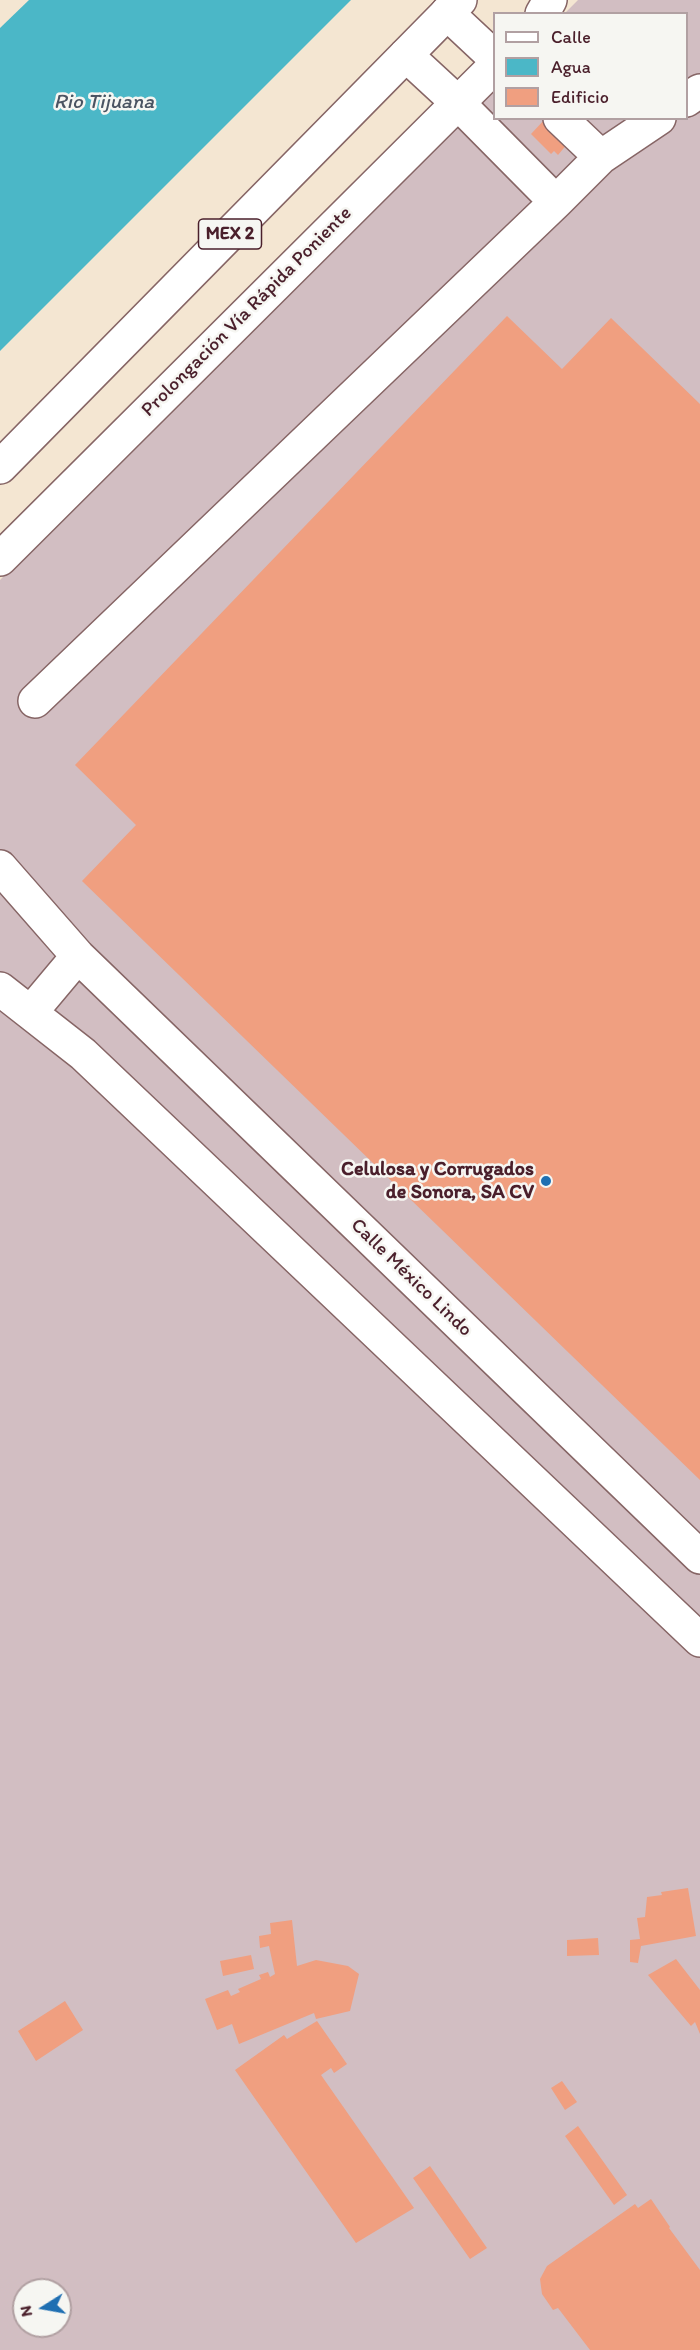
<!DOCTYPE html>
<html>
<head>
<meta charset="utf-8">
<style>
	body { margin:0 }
	#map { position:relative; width:700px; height:2350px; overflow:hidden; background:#f4e6d2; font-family:Itim,sans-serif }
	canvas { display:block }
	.legend { position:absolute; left:493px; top:12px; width:195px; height:108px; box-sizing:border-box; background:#f6f6f2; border:2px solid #b1a0a2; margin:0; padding:8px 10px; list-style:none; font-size:18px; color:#4a1f2b }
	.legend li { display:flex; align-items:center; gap:12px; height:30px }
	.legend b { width:30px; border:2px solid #b1a0a2 }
	.north { position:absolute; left:12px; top:2278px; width:60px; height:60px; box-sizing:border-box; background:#f6f6f2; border:2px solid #b1a0a2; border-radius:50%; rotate:259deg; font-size:16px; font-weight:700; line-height:24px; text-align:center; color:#4a1f2b }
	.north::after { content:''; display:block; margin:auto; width:21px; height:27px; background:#1f6fb2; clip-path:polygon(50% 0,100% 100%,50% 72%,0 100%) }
</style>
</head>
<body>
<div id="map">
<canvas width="700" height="2350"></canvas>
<ul class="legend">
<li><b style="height:8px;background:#fff"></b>Calle</li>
<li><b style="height:16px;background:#4bb7c7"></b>Agua</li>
<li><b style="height:16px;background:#f09f80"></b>Edificio</li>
</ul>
<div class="north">N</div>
</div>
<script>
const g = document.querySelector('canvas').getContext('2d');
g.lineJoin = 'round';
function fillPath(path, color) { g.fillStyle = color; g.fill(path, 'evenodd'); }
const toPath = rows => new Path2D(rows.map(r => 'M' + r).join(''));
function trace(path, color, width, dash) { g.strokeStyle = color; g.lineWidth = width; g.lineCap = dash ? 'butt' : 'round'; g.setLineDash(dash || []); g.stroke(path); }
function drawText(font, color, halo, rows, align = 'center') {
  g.font = font + ' Itim,sans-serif'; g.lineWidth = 5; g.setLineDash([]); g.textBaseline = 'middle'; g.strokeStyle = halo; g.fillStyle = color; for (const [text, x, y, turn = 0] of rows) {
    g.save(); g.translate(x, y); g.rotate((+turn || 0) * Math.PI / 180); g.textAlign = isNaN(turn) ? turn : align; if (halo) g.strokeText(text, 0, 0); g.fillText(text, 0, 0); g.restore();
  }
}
const industrial = toPath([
	[578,0,700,0,700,2350,0,2350,0,580,494,84,494,118,686,118,686,14,565,13],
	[24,2290,60,2290,60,2326,24,2326]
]);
const water = toPath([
	[29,0,351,0,0,351,0,28]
]);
const building = toPath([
	[546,118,568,143,558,155,554,151,551,154,531,134],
	[507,316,562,369,611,318,700,404,700,1480,82,881,136,825,75,765],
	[688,1888,696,1936,641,1946,638,1963,630,1962,630,1940,640,1939,637,1918,645,1917,647,1897,662,1895,661,1892],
	[292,1920,297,1966,316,1960,348,1966,359,1974,350,2011,316,2019,314,2013,239,2044,232,2024,217,2030,205,1999,228,1990,231,1996,240,1992,238,1989,261,1979,259,1975,268,1972,270,1977,275,1974,269,1946,260,1948,259,1936,271,1934,270,1923],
	[598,1938,599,1955,567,1956,567,1940],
	[251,1955,254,1969,223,1976,220,1961],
	[676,1959,700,1990,700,2034,695,2022,691,2026,648,1975],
	[65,2001,83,2030,36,2061,18,2031],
	[317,2021,347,2064,334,2073,331,2068,321,2075,414,2208,356,2243,235,2070,284,2035,287,2039],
	[562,2081,577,2102,565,2110,551,2088],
	[578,2126,627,2195,614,2205,565,2136],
	[430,2166,487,2248,470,2259,413,2178],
	[651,2199,670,2227,669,2228,700,2270,700,2350,590,2350,558,2308,553,2310,542,2294,540,2279,547,2266,635,2204,638,2208]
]);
const minor = toPath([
	[447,13,494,57],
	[686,100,700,91],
	[560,118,601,157],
	[556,202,601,157,659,118],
	[35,701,556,202,458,103,406,55],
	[0,867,78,956,700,1557],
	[0,989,83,1054,700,1640],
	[31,1012,78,956]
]);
const major = toPath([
	[0,559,494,67]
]);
const highway = toPath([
	[542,14,550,0],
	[0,467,460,0]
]);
const markers = [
	[546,1181,6,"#1f6fb2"]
];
const shields = [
	[230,234,63]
];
const shieldNames = [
	["MEX 2",230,234]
];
const streetNames = [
	["Prolongación Vía Rápida Poniente",247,312,-45],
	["Calle México Lindo",411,1278,44]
];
const poiNames = [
	["Celulosa y Corrugados",534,1170],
	["de Sonora, SA CV",534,1193]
];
const waterNames = [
	["Rio Tijuana",104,103]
];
fillPath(industrial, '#d2bec2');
fillPath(water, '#4bb7c7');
fillPath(building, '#f09f80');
trace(minor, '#866565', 36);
trace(major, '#866565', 36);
trace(highway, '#866565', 36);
trace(minor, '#fff', 33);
trace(major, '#fff', 33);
trace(highway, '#fff', 33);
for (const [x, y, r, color] of markers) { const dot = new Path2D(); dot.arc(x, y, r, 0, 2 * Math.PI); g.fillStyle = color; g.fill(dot); trace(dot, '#f6f6f2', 2); }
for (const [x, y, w] of shields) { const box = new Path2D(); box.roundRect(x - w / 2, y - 15, w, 30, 4.5); g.fillStyle = '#f6f6f2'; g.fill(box); trace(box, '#4a1f2b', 1.5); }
drawText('bold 18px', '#4a1f2b', null, shieldNames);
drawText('20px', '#4a1f2b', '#f6f6f2', streetNames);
drawText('bold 20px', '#4a1f2b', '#f6f6f2', poiNames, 'right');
drawText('italic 21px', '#4a5462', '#f6f6f2', waterNames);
</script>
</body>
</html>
